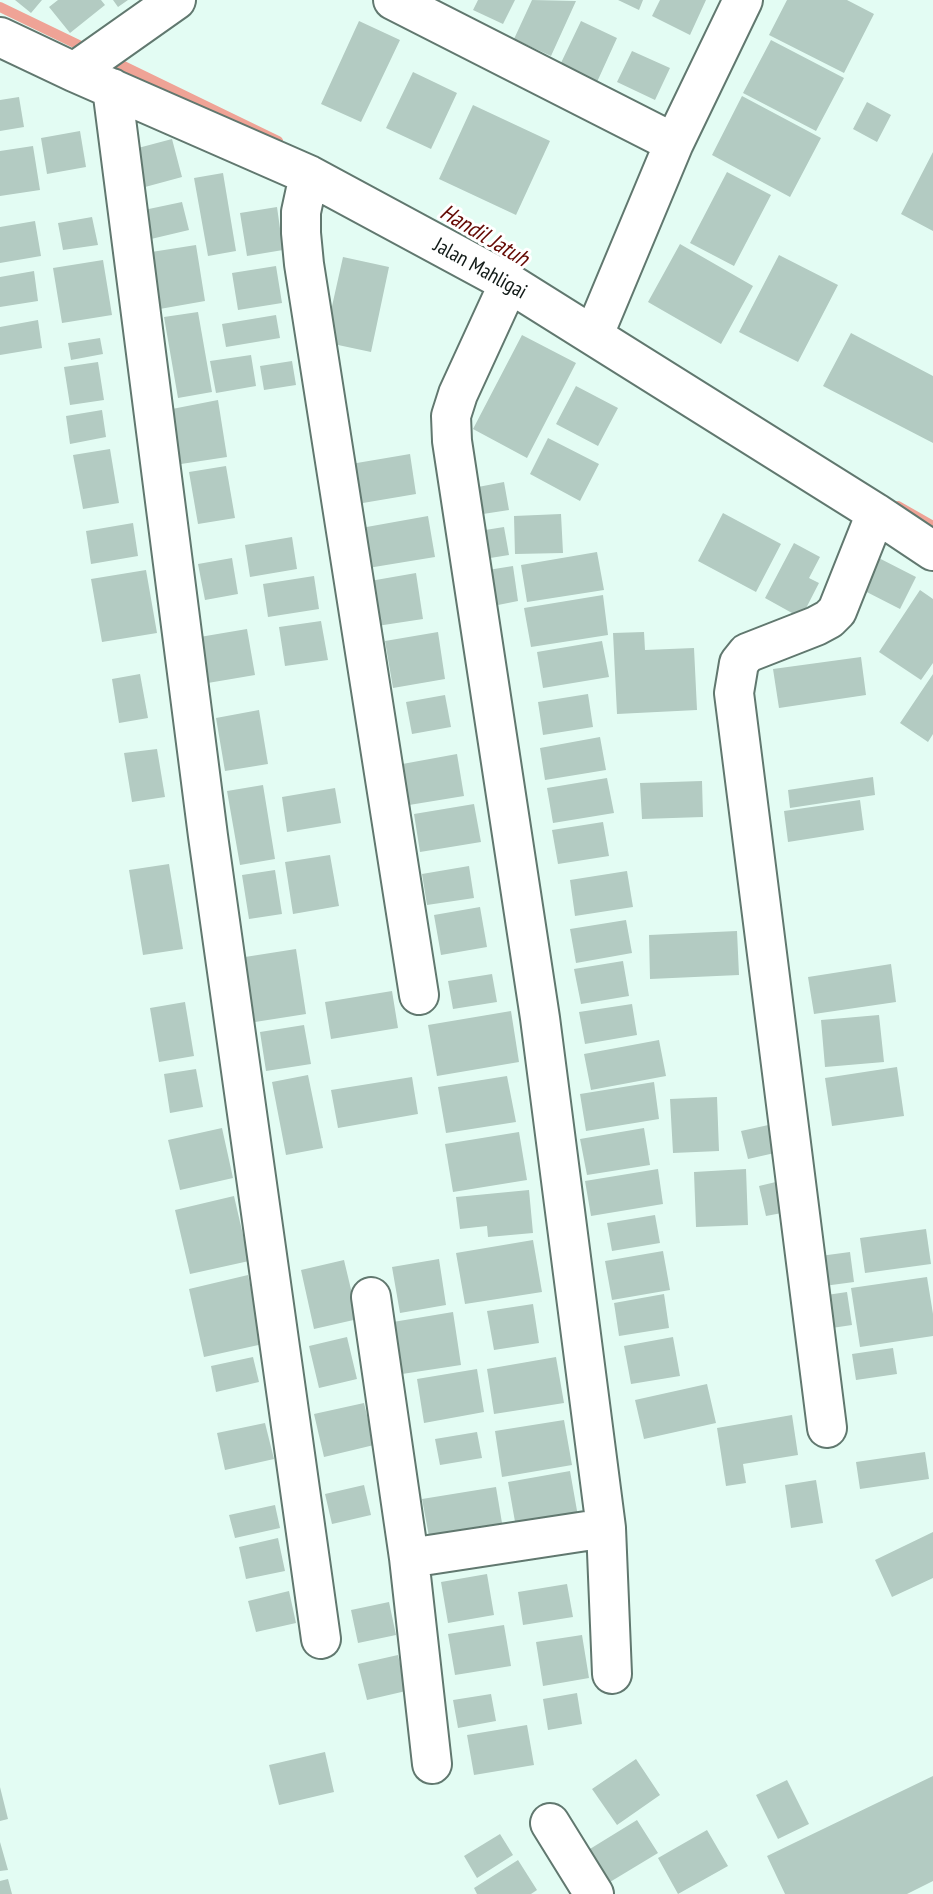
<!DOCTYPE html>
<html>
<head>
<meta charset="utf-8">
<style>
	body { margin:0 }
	canvas { display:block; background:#e3fcf3 }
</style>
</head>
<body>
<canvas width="933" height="1894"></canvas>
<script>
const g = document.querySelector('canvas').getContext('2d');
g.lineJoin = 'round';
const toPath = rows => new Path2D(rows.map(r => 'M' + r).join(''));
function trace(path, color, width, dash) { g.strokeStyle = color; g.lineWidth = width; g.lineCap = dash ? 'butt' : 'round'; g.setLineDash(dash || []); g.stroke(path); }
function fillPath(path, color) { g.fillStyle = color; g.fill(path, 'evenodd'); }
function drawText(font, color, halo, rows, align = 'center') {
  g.font = font + ' "PT Sans Narrow",sans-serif'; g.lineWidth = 6; g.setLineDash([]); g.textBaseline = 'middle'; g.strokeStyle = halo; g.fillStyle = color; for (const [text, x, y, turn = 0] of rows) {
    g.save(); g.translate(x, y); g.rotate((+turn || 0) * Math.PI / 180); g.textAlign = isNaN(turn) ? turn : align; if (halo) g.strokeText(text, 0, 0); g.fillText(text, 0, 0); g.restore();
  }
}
const stream = toPath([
	[0,7,89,50],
	[107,58,278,141],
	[898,506,933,526]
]);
const building = toPath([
	[15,0,42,0,31,13],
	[58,0,101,0,105,5,70,33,49,7],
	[113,0,128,0,118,7],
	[478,0,515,0,503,24,473,10],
	[532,0,576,1,551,56,514,39],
	[618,0,643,0,639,10],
	[660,0,706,0,690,35,652,16],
	[787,0,847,0,874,14,844,73,769,35],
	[359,21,400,40,361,122,321,104],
	[581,21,617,38,597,82,560,65],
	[771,40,844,78,816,131,743,93],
	[632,51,670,68,655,100,617,82],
	[413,72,457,93,431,149,386,128],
	[742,96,821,138,790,197,712,155],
	[19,97,24,127,0,131,0,100],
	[867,102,891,115,877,142,853,129],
	[473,105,550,141,516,215,439,179],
	[80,131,86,167,47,174,41,138],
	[172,139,182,177,134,190,123,152],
	[33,146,40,190,0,196,0,151],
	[933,152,933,231,901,214],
	[727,172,771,195,734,266,690,243],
	[223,173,236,251,208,256,194,178],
	[182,202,189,230,151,239,144,210],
	[277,207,283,250,247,256,240,213],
	[92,217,98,245,63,250,58,223],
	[35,221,41,256,0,263,0,227],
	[680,244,753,286,721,344,648,302],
	[196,245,205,301,154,310,145,253],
	[779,255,838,285,798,362,739,332],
	[343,257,389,267,371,352,324,342],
	[103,260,112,315,62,323,53,268],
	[276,266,282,303,238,310,232,273],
	[34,271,38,301,0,307,0,277],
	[198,312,212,392,178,398,164,317],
	[276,315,280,338,226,347,222,324],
	[38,320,42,348,0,355,0,327],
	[851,333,933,376,933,443,823,386],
	[522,335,576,363,527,458,473,429],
	[100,338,103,354,71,360,68,343],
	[251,355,256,386,216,393,210,361],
	[292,361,296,385,264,390,260,366],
	[98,362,104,400,70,405,64,367],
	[576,386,618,408,598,446,556,424],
	[218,400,227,457,181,464,172,409],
	[102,410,106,437,70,444,66,416],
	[548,438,599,464,580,501,530,474],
	[110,449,119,503,83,509,73,455],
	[410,454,416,494,351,505,345,465],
	[226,466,235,518,198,524,189,472],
	[504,482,509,510,483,514,478,487],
	[723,513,781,544,756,592,698,561],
	[561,514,563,553,515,554,514,516],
	[428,516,435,557,368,568,361,528],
	[133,523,138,556,91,564,86,531],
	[504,527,509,555,484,559,479,531],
	[292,537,297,569,250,577,245,545],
	[794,543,820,557,809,578,819,583,801,618,765,598],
	[597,552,604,590,527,602,521,565],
	[869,553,916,577,900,609,853,585],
	[232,558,238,594,205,600,198,564],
	[513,566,518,601,493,606,488,570],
	[146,570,157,633,102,642,91,579],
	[416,573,423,619,377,626,370,581],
	[314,576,319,609,268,617,263,584],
	[920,590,933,599,933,663,921,680,879,652],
	[603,595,608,635,531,647,524,608],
	[321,621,328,660,285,666,279,627],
	[247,629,255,675,196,685,188,639],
	[438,632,445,679,393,688,385,641],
	[644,632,645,650,694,648,697,710,617,714,613,633],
	[602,641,609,677,543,688,537,652],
	[861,657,866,695,779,708,773,669],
	[140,674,148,718,119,723,112,679],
	[933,674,933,734,928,742,900,723],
	[588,694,593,727,543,735,538,702],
	[445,695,451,727,412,734,406,702],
	[259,710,268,764,225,771,216,718],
	[600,737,606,770,545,780,540,748],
	[157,749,165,797,132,802,124,753],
	[457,754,464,796,403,806,397,765],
	[873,777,875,795,790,808,788,790],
	[607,778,614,813,553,823,547,788],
	[702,781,703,817,642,819,640,783],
	[263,785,275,859,240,865,227,791],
	[335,788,341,823,287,832,282,797],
	[860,800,864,830,788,842,784,811],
	[474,804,481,842,420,852,414,814],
	[603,822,609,856,558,864,552,830],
	[330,855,339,906,293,914,285,862],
	[169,864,183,949,143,955,129,870],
	[469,866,474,898,427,905,422,874],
	[275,870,282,914,249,919,242,875],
	[627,871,633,907,575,916,570,880],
	[480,907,487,947,441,955,434,915],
	[626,920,632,953,576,963,570,929],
	[737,931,739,975,650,979,649,935],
	[296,949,306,1014,255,1022,245,957],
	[623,961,629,996,581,1004,574,969],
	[891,964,896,1002,814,1014,808,977],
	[492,974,497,1002,453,1009,448,981],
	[392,991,398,1028,331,1039,325,1002],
	[185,1002,194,1056,159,1062,150,1008],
	[632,1004,637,1035,585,1044,579,1012],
	[511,1011,519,1062,437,1076,428,1025],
	[879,1015,884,1062,825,1067,821,1020],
	[304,1025,311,1064,266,1071,260,1032],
	[659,1040,666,1076,591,1090,584,1054],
	[897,1067,904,1116,832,1126,825,1078],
	[196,1069,203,1107,170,1113,164,1074],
	[308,1075,323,1148,286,1155,272,1082],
	[507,1076,516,1122,446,1133,438,1087],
	[412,1077,418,1114,338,1128,331,1090],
	[654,1082,659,1119,586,1131,580,1094],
	[717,1097,719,1151,673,1153,670,1099],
	[773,1124,779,1152,748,1159,741,1131],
	[222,1128,233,1178,180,1190,168,1140],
	[644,1128,650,1165,587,1175,580,1139],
	[519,1132,527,1180,453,1192,445,1144],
	[658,1169,663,1204,591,1216,585,1181],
	[746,1169,748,1225,696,1227,694,1172],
	[780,1181,787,1212,766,1216,759,1186],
	[529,1190,533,1233,488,1237,487,1226,460,1229,456,1197],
	[234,1196,249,1261,190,1274,175,1210],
	[655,1215,660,1243,612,1251,607,1223],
	[926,1229,931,1264,865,1273,860,1238],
	[533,1240,542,1292,465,1304,456,1253],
	[663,1251,670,1290,612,1300,605,1261],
	[850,1252,854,1282,824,1286,820,1256],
	[439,1259,446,1305,400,1313,392,1267],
	[344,1260,358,1319,314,1329,301,1270],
	[248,1275,263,1344,204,1357,189,1289],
	[927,1277,933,1314,933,1336,860,1347,851,1288],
	[847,1292,852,1325,825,1329,820,1296],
	[664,1294,669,1328,619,1336,614,1303],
	[533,1304,539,1343,494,1350,487,1311],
	[453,1312,461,1365,402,1374,393,1322],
	[347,1337,357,1379,319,1388,309,1346],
	[673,1337,680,1376,631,1384,624,1346],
	[893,1348,897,1374,856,1380,852,1354],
	[253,1357,259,1382,216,1392,211,1366],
	[556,1357,564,1403,494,1414,487,1369],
	[477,1369,484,1412,424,1423,417,1379],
	[707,1384,716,1423,644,1439,635,1400],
	[364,1403,374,1445,324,1457,314,1414],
	[792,1415,798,1455,743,1464,746,1483,726,1486,717,1428],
	[564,1420,572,1465,502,1477,495,1431],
	[265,1423,274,1459,225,1470,217,1433],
	[477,1432,482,1458,440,1465,435,1439],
	[925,1452,929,1479,860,1489,856,1462],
	[570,1471,579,1522,517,1533,508,1482],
	[816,1480,823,1523,791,1528,785,1485],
	[364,1485,371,1515,332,1524,325,1494],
	[496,1487,504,1535,431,1547,422,1499],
	[275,1505,280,1528,235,1538,229,1515],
	[933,1532,933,1578,892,1597,875,1560],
	[278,1538,285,1571,246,1579,239,1547],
	[487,1574,494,1615,448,1623,441,1582],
	[567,1584,573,1617,523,1625,518,1592],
	[289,1591,296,1623,256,1632,248,1601],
	[389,1602,396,1635,358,1643,351,1610],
	[504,1625,511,1666,455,1675,448,1634],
	[582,1635,589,1678,543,1686,536,1642],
	[398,1655,406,1691,367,1700,358,1664],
	[577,1693,582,1724,548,1730,543,1699],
	[491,1694,496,1721,458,1728,453,1700],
	[527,1725,534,1765,474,1775,467,1735],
	[325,1752,334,1792,279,1805,269,1765],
	[636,1759,660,1795,617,1825,592,1789],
	[933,1776,933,1881,907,1894,785,1894,767,1856],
	[787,1780,809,1824,778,1839,756,1795],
	[0,1787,8,1819,0,1821],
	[637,1820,658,1853,605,1885,585,1852],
	[707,1830,728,1866,678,1894,658,1858],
	[500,1834,513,1855,477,1878,464,1856],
	[0,1842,8,1870,0,1871],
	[518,1860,537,1890,531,1894,477,1894,474,1888],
	[8,1879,12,1894,0,1894,0,1881]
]);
const minor = toPath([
	[393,0,674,143],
	[0,37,74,72,309,175,509,283,876,513,933,551],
	[74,72,176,0],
	[112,88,208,836,321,1639],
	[309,175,301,212,301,233,304,264,419,995],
	[509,283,458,394,451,416,452,441,540,1018,606,1528,612,1674],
	[593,335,600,320,674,143,743,0],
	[371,1297,409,1558,432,1764],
	[827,1428,734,693,739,663,747,653,816,626,829,619,837,611,876,513],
	[409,1558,606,1528],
	[550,1823,594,1894]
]);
const streetNames = [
	["Jalan Mahligai",480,269,29]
];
const waterNames = [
	["Handil Jatuh",484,236,31]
];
trace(stream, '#efa396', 10);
fillPath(building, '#b3cbc2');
trace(minor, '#61786f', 42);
trace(minor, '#fff', 38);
drawText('21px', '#111a17', '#fff', streetNames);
drawText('italic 23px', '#640903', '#fff', waterNames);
</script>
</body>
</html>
